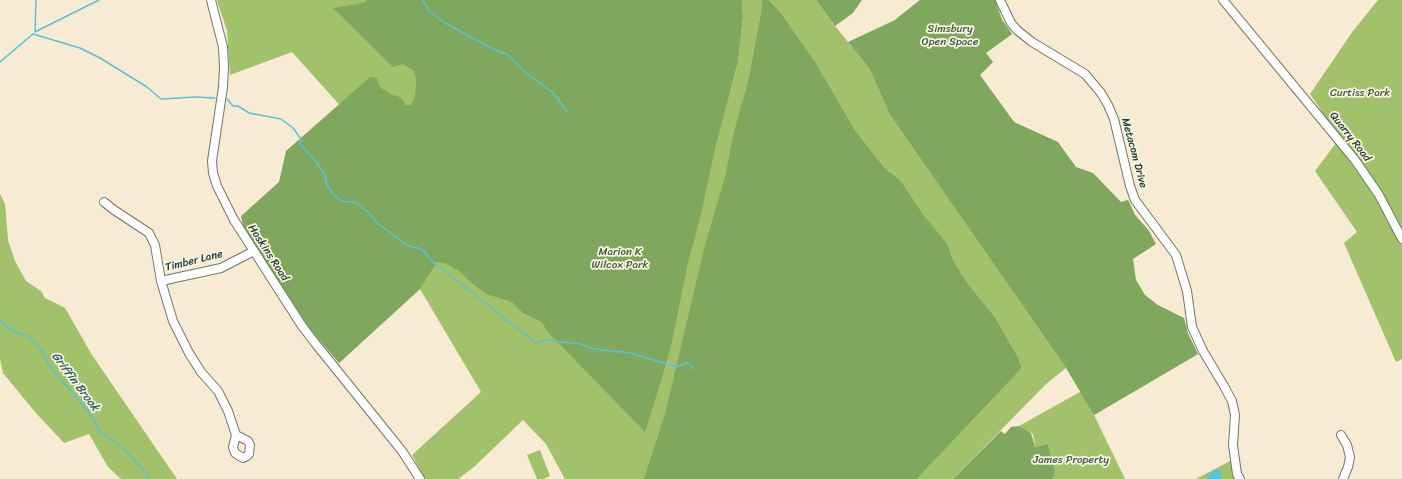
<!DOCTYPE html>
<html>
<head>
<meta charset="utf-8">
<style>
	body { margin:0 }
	canvas { display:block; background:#f7ebd3 }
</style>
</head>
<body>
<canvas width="1402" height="479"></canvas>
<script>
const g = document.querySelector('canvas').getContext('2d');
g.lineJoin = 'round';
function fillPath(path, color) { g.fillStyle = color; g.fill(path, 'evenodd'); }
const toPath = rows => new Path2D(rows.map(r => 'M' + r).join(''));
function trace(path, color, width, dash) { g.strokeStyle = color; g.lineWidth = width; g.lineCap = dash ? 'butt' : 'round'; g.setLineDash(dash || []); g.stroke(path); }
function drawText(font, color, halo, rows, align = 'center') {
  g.font = font + ' Sriracha,sans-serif'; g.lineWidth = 3.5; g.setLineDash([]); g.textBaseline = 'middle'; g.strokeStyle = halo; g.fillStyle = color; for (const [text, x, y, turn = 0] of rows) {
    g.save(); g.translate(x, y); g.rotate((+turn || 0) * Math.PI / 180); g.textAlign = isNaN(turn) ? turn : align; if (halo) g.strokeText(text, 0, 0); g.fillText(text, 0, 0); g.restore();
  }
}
const green = toPath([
	[217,0,684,0,731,89,738,62,743,17,742,0,762,0,761,12,749,76,742,102,836,479,565,479,546,444,523,420,475,466,458,479,425,479,412,455,481,392,420,289,339,363,310,329,243,226,363,131,292,52,230,75,227,31],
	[769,0,816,0,835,26,869,68,890,115,1066,368,1046,384,953,479,917,479,1022,368,1018,357,995,317,969,285,954,262,947,243,924,217,901,181,884,167,855,130,816,63,781,13],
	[920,0,995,0,1002,20,1012,34,971,63,1081,214,1128,200,1135,215,1149,231,1057,286,1134,335,1184,318,1188,334,1198,354,1094,415,1125,479,1053,479,1055,472,1048,444,1035,447,1033,434,1019,426,1087,388,895,20],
	[1378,0,1402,0,1402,231,1310,94,1353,31],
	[1336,143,1376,197,1402,245,1402,359,1396,362,1344,243,1357,232,1315,171],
	[0,194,5,204,8,240,15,261,26,281,41,291,45,298,65,308,92,355,177,479,121,479,108,467,89,434,64,443,35,412,3,373,0,359],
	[540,450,550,476,543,479,537,479,527,455],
	[1230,461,1236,479,1196,479]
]);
const forest = toPath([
	[366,0,742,0,743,17,738,62,716,144,701,214,688,263,671,346,661,381,645,432,547,331,542,322,523,313,512,302,486,294,473,284,459,271,445,263,433,262,435,265,420,289,339,363,310,329,243,226,241,216,279,182,286,151,370,77,377,78,378,83,382,89,387,91,392,95,397,96,401,98,406,105,410,105,412,103,415,97,416,86,416,77,413,70,403,64,393,67,333,8,358,4,366,2],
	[762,0,769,0,781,13,816,63,855,130,884,167,901,181,924,216,947,243,954,262,969,285,995,317,1018,357,1022,368,917,479,644,479,665,414,705,245,725,177,733,136,749,76,761,12],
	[816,0,862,0,853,13,835,26],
	[920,0,995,0,1002,20,1012,34,986,53,993,62,980,75,1014,122,1058,142,1076,167,1093,173,1121,202,1128,200,1135,215,1149,231,1156,244,1133,259,1136,280,1145,295,1158,305,1184,318,1188,334,1198,354,1094,415,1066,368,890,115,869,68,848,42,895,20],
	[1019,426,1031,433,1035,447,1048,444,1055,472,1053,479,953,479,1001,431,1005,434,1011,427]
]);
const water = toPath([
	[1216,470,1219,470,1221,472,1221,479,1207,479,1211,472]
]);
const stream = toPath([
	[423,0,429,11,445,23,489,47,508,55,525,72,552,92,567,111],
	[35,32,99,0],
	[35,32,36,0],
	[0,62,33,34,80,48,100,58,147,87,161,99,195,97,215,98],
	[227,99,233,106,238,106,249,113,281,119,293,128,301,139,300,144,314,159,324,173,327,185,333,194,341,201,357,203,369,213,377,223,408,246,422,249,433,262,536,343,546,340,581,344,590,348,603,350,631,353,677,367,688,362,694,369],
	[0,319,6,326,16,332,30,337,43,352,48,364,86,409,96,424,100,433,105,435,125,450,147,474,148,479]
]);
const minor = toPath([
	[211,0,223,47,224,67,223,87,212,161,213,173,217,186,234,220,302,326,315,343,402,451,420,479],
	[1000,0,1011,23,1017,30,1032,42,1085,74,1101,93,1108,105,1114,119,1130,186,1135,200,1176,255,1187,291,1192,327,1203,351,1224,386,1232,401,1235,415,1233,445,1237,474,1240,479],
	[1223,0,1355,160,1379,195,1402,239],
	[104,202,114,210,149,233,155,245,161,281,173,321,189,353,201,372,218,391,228,411,236,435,248,441,250,445,249,454,247,456,243,458,235,453,233,447,236,435],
	[161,281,221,268,254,251],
	[1341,435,1347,445,1350,457,1348,467,1343,479]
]);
const parkNames = [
	["Simsbury",950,29],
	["Open Space",950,42],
	["Curtiss Park",1360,93],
	["Marion K",620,252],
	["Wilcox Park",620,265],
	["James Property",1071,460]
];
const streetNames = [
	["Quarry Road",1350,137,52],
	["Metacom Drive",1134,153,75],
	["Hoskins Road",268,253,57],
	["Timber Lane",194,261,-14]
];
const waterNames = [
	["Griffin Brook",75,382,53]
];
fillPath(green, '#a1c16a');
fillPath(forest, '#80a75e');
fillPath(water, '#5bc1d8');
trace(stream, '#5bc1d8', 1.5);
trace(minor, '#6b7a6c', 10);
trace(minor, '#fff', 8);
drawText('11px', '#405e42', '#fcf5e5', parkNames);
drawText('11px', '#1f3d34', '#fcf5e5', streetNames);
drawText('italic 12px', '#2e5e5d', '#fcf5e5', waterNames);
</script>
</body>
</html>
